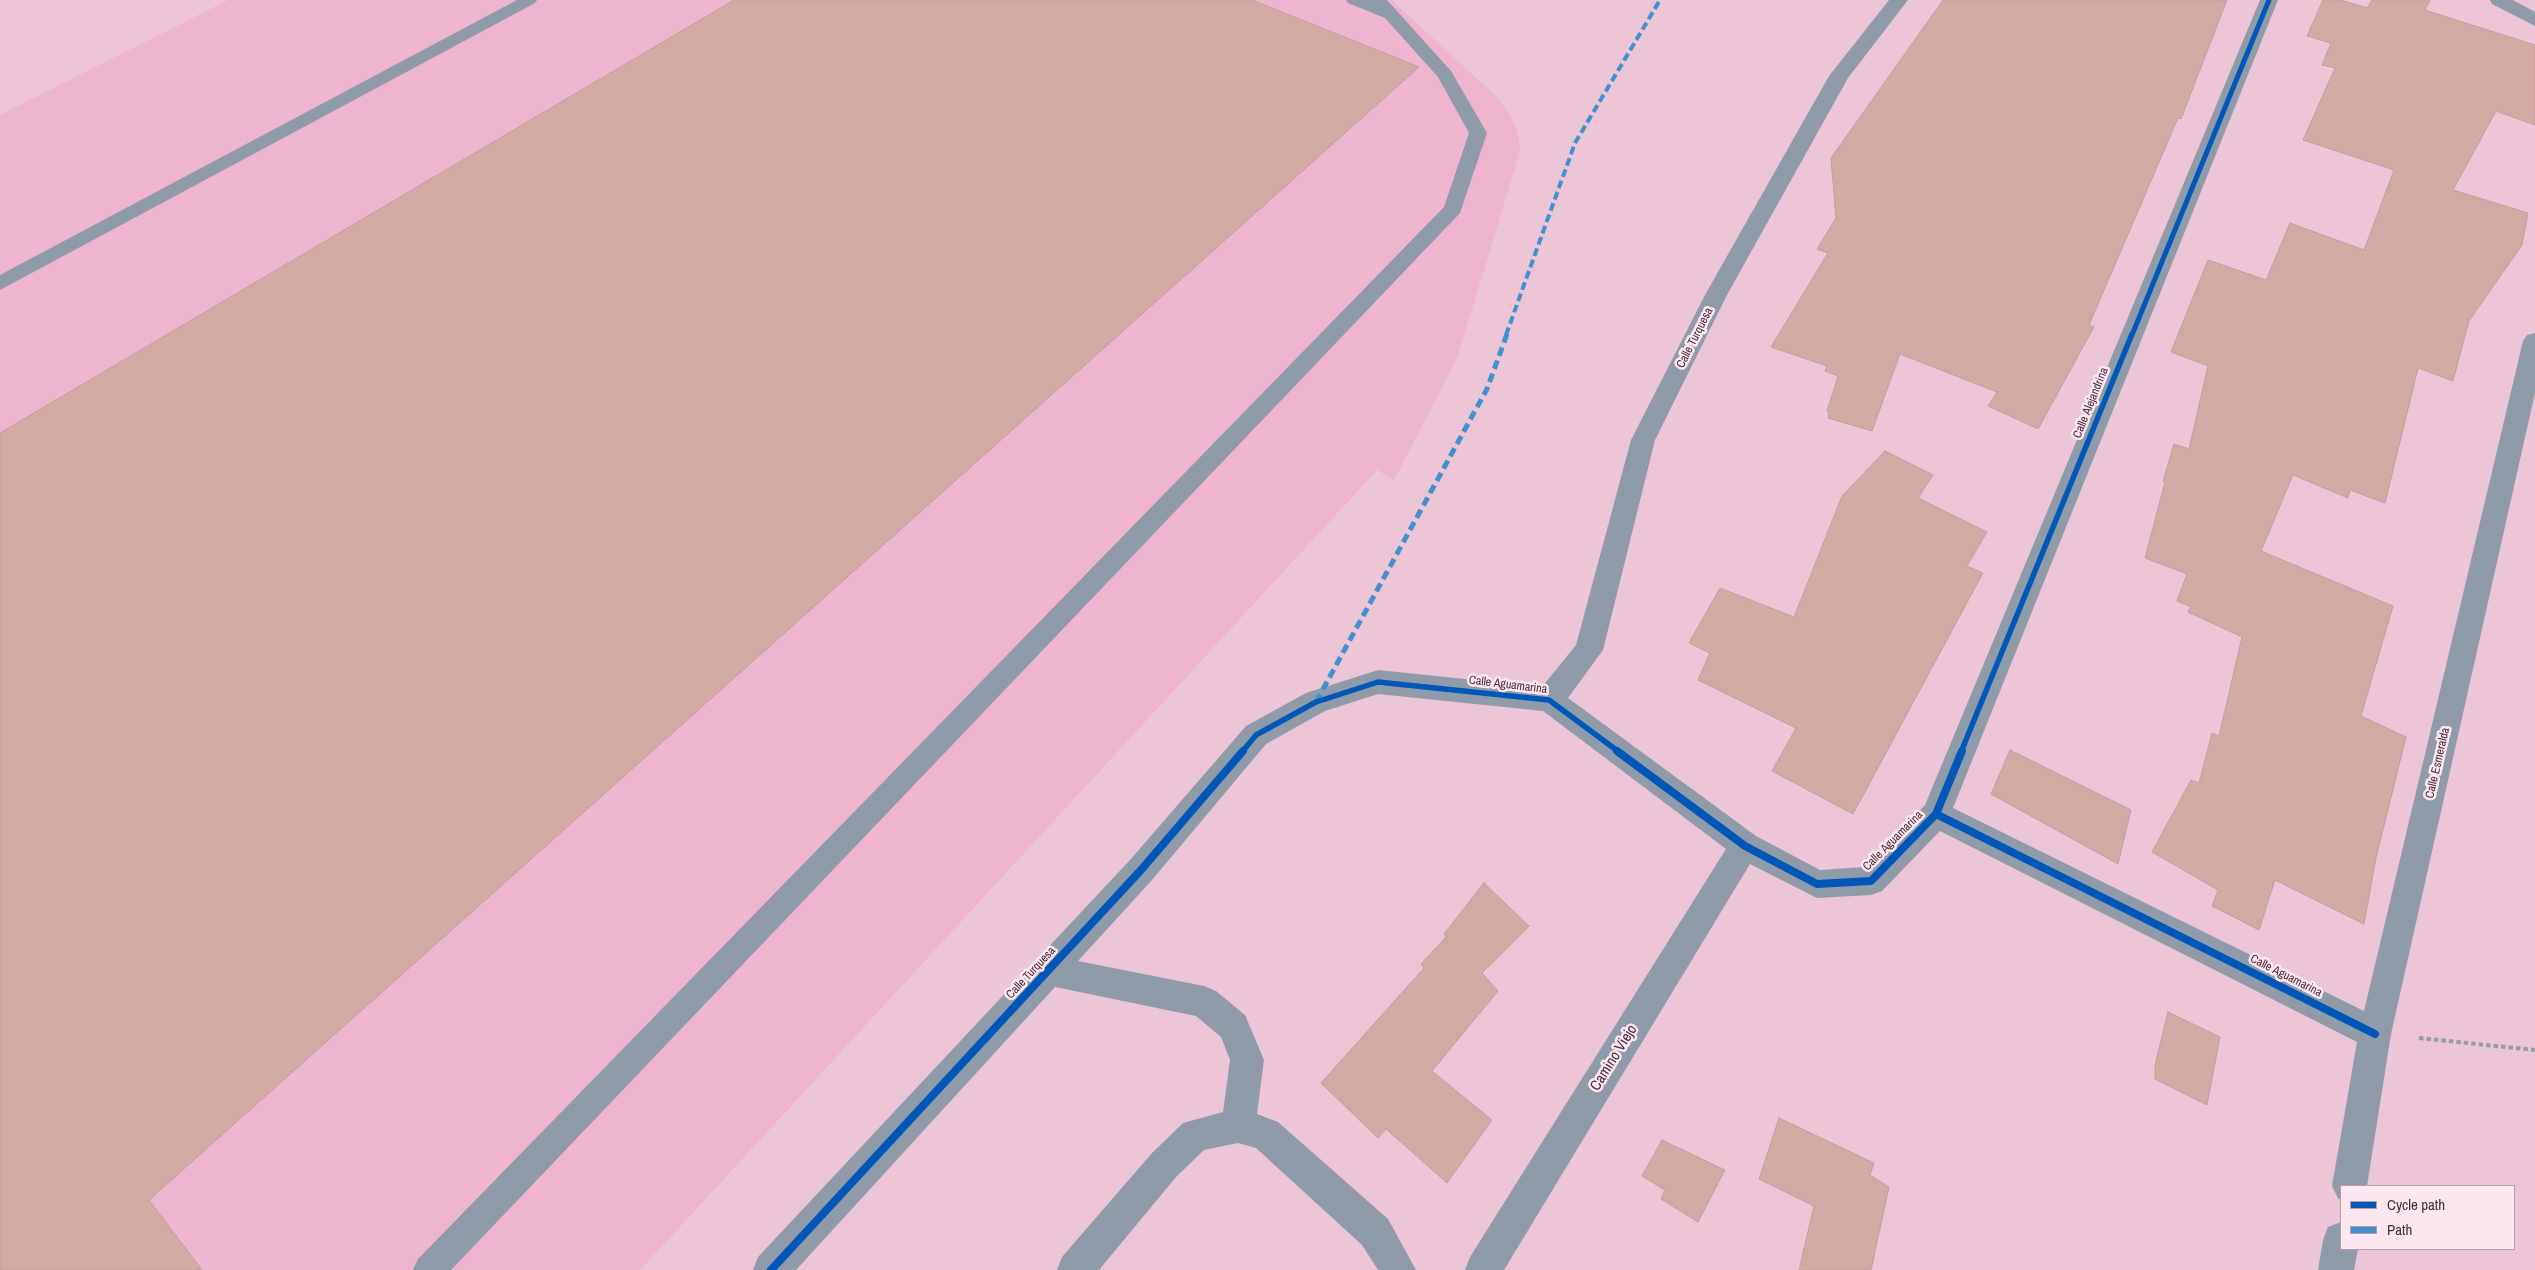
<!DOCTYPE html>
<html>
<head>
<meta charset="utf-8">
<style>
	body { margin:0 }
	#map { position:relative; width:2535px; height:1270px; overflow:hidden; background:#ecc5d6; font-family:"Archivo Narrow",sans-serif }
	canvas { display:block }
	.legend { position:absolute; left:2340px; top:1185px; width:175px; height:65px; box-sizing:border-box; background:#fde7f0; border:1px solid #b59da7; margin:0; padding:6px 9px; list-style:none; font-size:15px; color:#482d3a }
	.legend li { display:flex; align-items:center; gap:10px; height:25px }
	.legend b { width:25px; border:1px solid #b59da7 }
</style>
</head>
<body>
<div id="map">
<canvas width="2535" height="1270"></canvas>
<ul class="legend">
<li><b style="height:6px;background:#0057b8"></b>Cycle path</li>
<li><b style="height:6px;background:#4190d0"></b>Path</li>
</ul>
</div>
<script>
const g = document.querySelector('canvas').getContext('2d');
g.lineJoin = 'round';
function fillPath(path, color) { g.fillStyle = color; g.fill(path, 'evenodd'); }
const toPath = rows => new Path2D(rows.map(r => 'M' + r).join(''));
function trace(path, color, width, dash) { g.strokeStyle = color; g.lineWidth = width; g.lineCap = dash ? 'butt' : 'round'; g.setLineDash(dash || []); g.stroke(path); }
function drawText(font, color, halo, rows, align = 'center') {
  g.font = font + ' "Archivo Narrow",sans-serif'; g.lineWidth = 5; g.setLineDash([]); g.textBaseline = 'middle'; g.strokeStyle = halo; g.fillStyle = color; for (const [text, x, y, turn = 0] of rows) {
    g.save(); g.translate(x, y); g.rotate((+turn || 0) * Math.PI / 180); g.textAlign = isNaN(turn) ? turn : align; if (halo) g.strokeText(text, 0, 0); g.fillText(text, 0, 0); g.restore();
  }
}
const built = toPath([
	[228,0,1391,0,1496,96,1509,113,1517,130,1520,149,1516,165,1457,358,1394,480,1377,470,640,1270,0,1270,0,115]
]);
const building = toPath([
	[734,0,1252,0,1419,67,149,1200,202,1270,0,1270,0,433,734,0],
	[1943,0,2227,0,2181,119,2178,118,2089,325,2094,327,2038,429,1988,406,1997,392,1900,354,1872,431,1828,418,1829,412,1827,411,1838,376,1825,371,1827,366,1771,347,1828,253,1817,249,1836,218,1831,158,1943,0],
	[2323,0,2341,0,2367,8,2372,0,2430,0,2425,10,2535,45,2535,125,2496,111,2453,190,2528,213,2522,245,2469,321,2453,381,2418,368,2385,503,2350,490,2348,498,2293,475,2261,551,2393,606,2361,716,2406,737,2376,858,2364,924,2275,880,2259,930,2212,906,2218,890,2152,852,2191,780,2199,783,2212,733,2219,736,2242,637,2188,612,2191,607,2177,601,2187,574,2145,558,2165,482,2163,481,2174,444,2189,449,2208,366,2171,352,2208,260,2266,280,2290,223,2364,250,2394,170,2303,140,2335,68,2322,65,2331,43,2307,36,2323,0],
	[1885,451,1933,475,1918,498,1987,532,1967,566,1983,573,1853,814,1772,771,1796,728,1698,680,1710,653,1689,643,1720,588,1794,617,1842,496,1885,451],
	[2010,750,2131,810,2118,864,1991,794,2010,750],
	[1484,883,1529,926,1482,973,1498,991,1432,1071,1492,1120,1447,1183,1386,1129,1378,1138,1321,1083,1424,968,1421,964,1446,937,1444,934,1484,883],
	[2168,1012,2220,1037,2207,1105,2155,1079,2155,1065,2168,1012],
	[1779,1118,1874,1163,1870,1175,1889,1187,1871,1270,1799,1270,1814,1206,1759,1179,1779,1118],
	[1662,1140,1725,1170,1698,1222,1661,1199,1665,1190,1642,1176,1662,1140]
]);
const path = toPath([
	[2419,1038,2535,1050]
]);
const service = toPath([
	[517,0,537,0,535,3,0,290,0,275,517,0],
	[1346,0,1387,0,1451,71,1487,133,1460,213,451,1270,413,1270,418,1259,1444,207,1469,133,1438,77,1385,18,1348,3,1346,0]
]);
const minor = toPath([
	[1889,0,1908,0,1848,78,1727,295,1655,440,1603,650,1568,698,1756,836,1820,870,1864,867,1925,805,2260,0,2278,0,1953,808,2364,1011,2523,341,2527,335,2535,333,2535,393,2391,1034,2367,1186,2341,1186,2341,1200,2338,1198,2332,1186,2357,1042,1940,831,1882,891,1871,895,1817,898,1750,864,1504,1270,1465,1270,1470,1257,1726,849,1543,711,1378,694,1325,711,1266,744,1152,880,1078,961,1204,986,1216,991,1245,1015,1264,1060,1257,1114,1278,1122,1388,1219,1416,1270,1378,1270,1362,1245,1256,1148,1238,1143,1204,1150,1176,1177,1099,1270,1057,1270,1062,1257,1152,1153,1183,1123,1223,1112,1230,1060,1221,1037,1196,1016,1055,987,796,1270,753,1270,758,1257,1130,860,1246,726,1306,693,1378,670,1542,687,1576,645,1631,440,1705,295,1829,76,1889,0],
	[2490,0,2513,0,2535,12,2535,26,2492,4,2490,0],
	[2341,1222,2341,1249,2358,1249,2354,1270,2318,1270,2323,1240,2328,1227,2341,1222]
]);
const quietFar1 = toPath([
	[1506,335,1575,143,1660,0]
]);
const quiet = toPath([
	[1316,702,1487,389,1507,334]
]);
const cyclewayFar2 = toPath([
	[2132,335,2269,0]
]);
const cyclewayFar1 = toPath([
	[1242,752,1256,735,1316,702,1378,682,1549,700,1619,752],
	[1961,752,2132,334]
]);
const cycleway = toPath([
	[1617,751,1745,846,1817,884,1871,881,1936,814,2375,1034],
	[1936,814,1962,751],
	[771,1270,1141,870,1243,751]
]);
const streetNames = [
	["Calle Turquesa",1695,338,-63],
	["Calle Alejandrina",2091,403,-68],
	["Calle Aguamarina",1508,685,7],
	["Calle Esmeralda",2438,763,-77],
	["Calle Aguamarina",1893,841,-45],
	["Calle Turquesa",1031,973,-47],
	["Calle Aguamarina",2286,976,27]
];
const nearStreetnames = [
	["Camino Viejo",1614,1058,-58]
];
fillPath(built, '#efb4ce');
fillPath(building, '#d2aaa3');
trace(building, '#bca0a1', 1);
trace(path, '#979aa6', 4, [4.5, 3]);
fillPath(service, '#909baa');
fillPath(minor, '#909baa');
trace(quietFar1, '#4190d0', 4, [8, 4]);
trace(quiet, '#4190d0', 5, [9, 5]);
trace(cyclewayFar2, '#0057b8', 5);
trace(cyclewayFar1, '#0057b8', 5.5);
trace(cycleway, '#0057b8', 8);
drawText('12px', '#482d3a', '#fde7f0', streetNames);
drawText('15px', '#482d3a', '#fde7f0', nearStreetnames);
</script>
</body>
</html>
